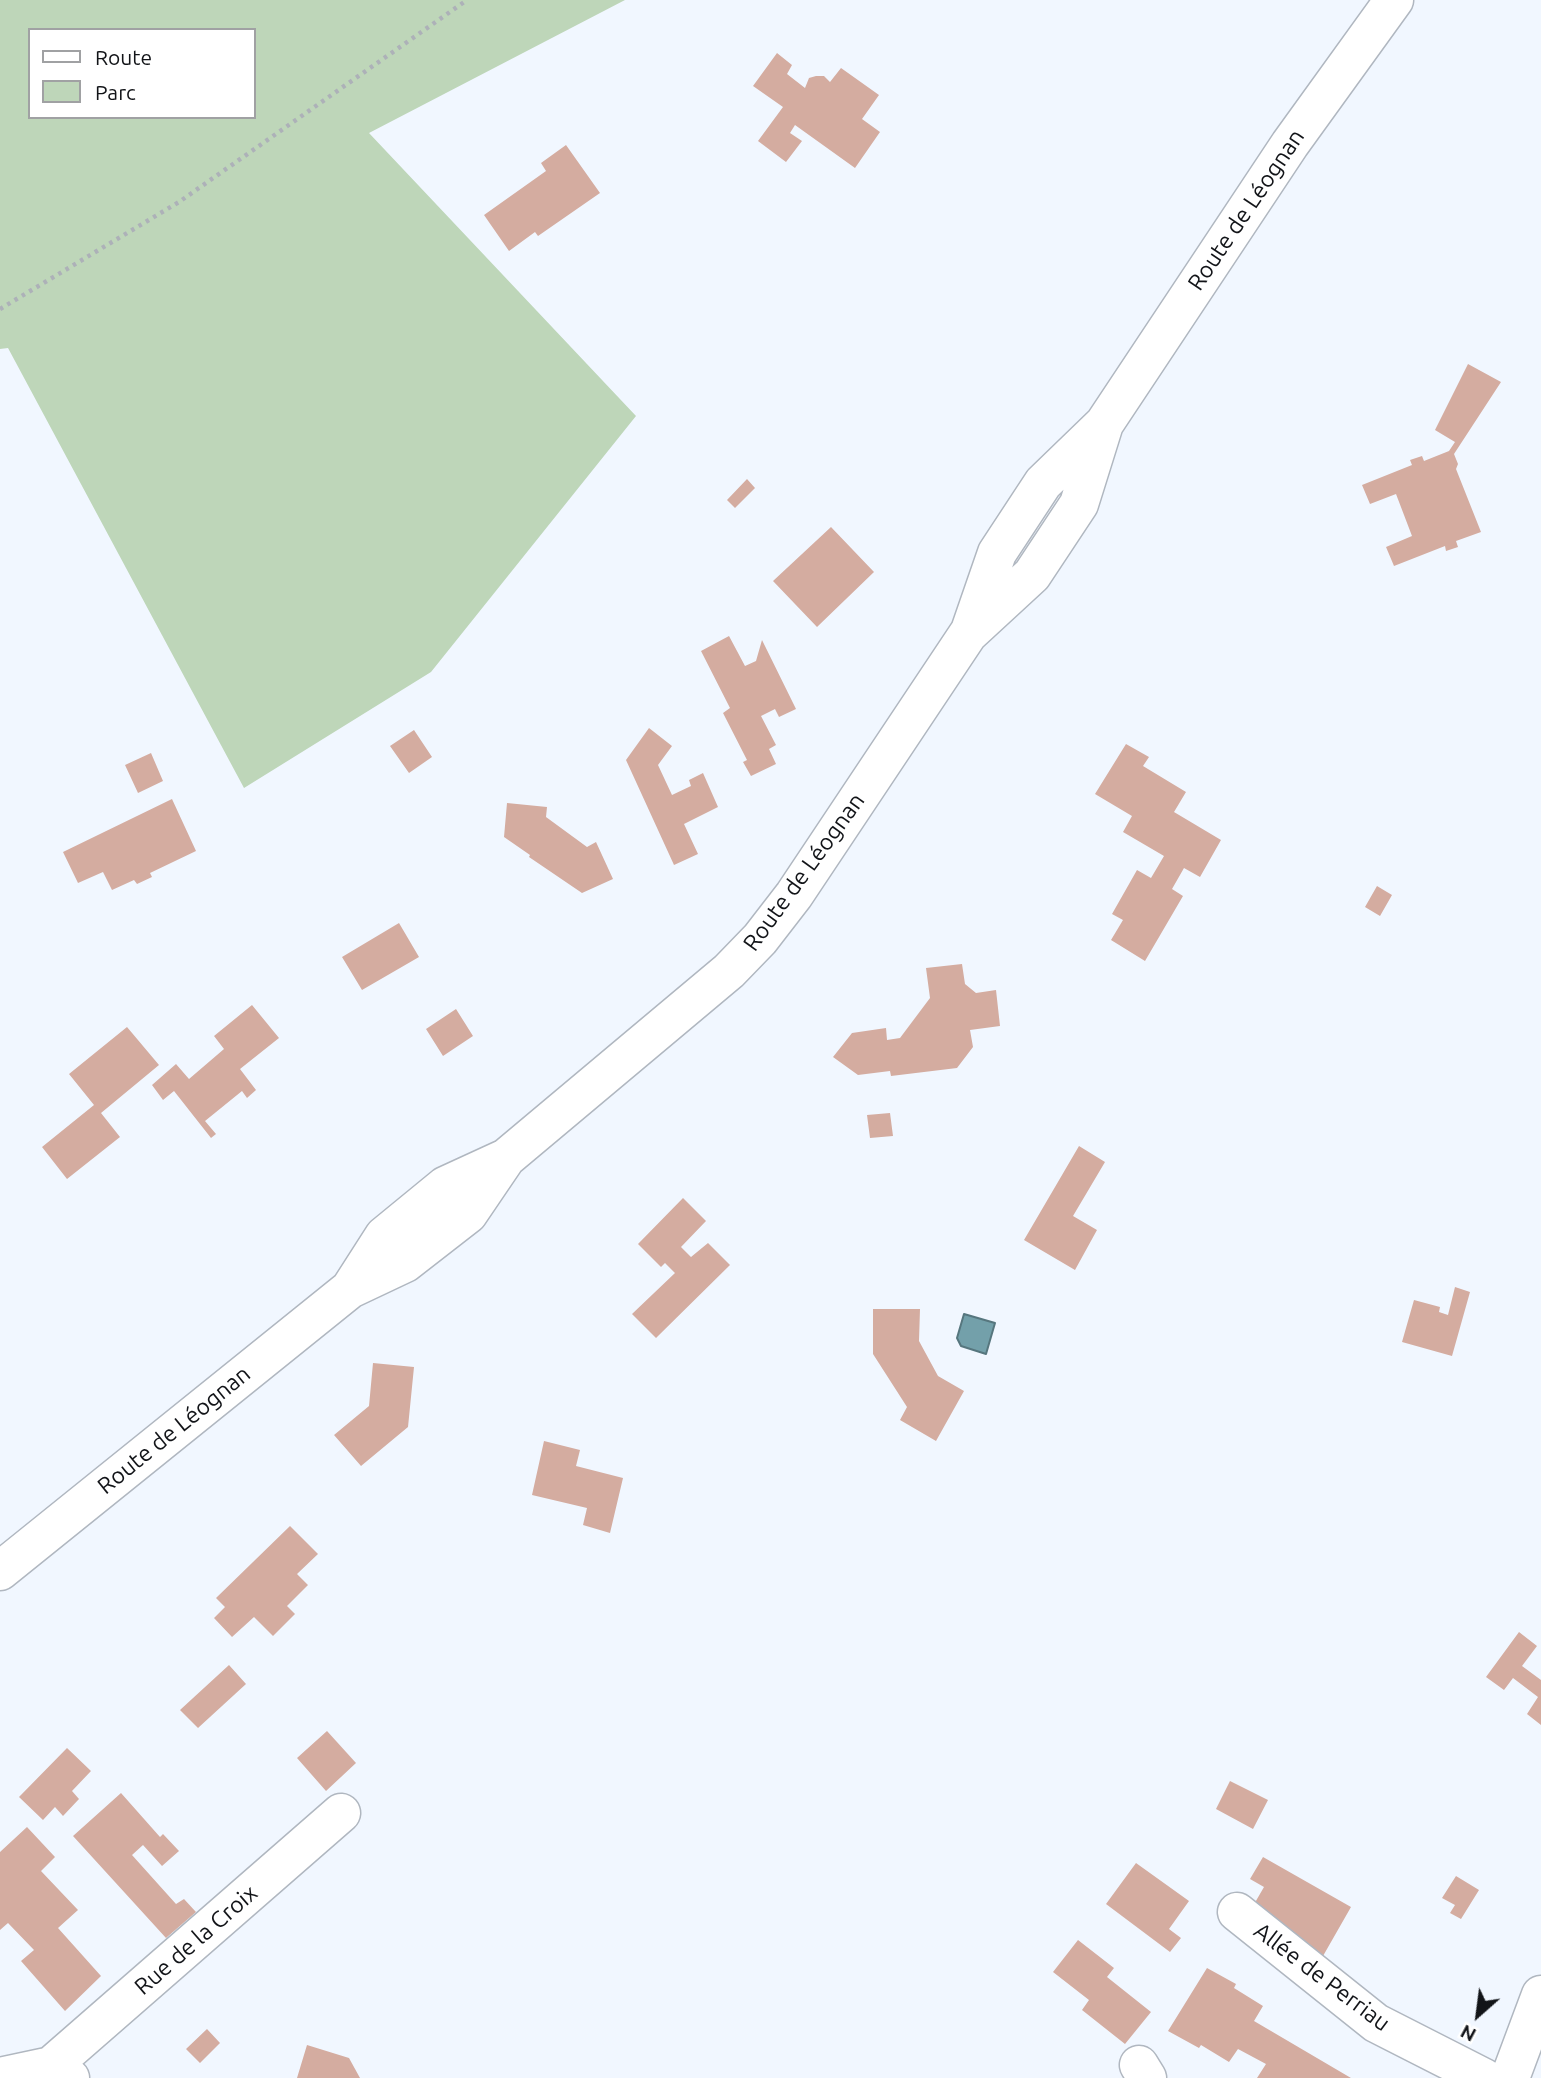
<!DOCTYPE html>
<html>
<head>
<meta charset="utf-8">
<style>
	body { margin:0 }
	#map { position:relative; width:1541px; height:2078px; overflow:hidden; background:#f1f7ff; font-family:Ubuntu,sans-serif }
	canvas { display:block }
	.legend { position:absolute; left:28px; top:28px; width:228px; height:91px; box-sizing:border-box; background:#fff; border:2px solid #a0a1a3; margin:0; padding:9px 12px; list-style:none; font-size:21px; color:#121418 }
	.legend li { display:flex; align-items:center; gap:14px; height:35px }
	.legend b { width:35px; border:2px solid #a0a1a3 }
	.north { position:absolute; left:1443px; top:1980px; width:70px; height:70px; -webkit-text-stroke:5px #fff; paint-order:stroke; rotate:208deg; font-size:19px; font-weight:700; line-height:28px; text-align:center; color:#121418 }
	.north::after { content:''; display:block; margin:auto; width:24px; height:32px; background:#121418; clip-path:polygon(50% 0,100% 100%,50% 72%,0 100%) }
</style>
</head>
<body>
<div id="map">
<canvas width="1541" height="2078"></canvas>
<ul class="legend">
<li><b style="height:9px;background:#fff"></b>Route</li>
<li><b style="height:19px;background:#bed6b9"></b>Parc</li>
</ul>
<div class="north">N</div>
</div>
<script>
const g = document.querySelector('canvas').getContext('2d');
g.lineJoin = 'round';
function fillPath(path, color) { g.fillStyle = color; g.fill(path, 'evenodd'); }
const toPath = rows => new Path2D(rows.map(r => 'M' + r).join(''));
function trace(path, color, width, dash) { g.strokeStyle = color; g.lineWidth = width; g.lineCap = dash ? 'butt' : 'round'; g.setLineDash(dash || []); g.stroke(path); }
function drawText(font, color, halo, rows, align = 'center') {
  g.font = font + ' Ubuntu,sans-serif'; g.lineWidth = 5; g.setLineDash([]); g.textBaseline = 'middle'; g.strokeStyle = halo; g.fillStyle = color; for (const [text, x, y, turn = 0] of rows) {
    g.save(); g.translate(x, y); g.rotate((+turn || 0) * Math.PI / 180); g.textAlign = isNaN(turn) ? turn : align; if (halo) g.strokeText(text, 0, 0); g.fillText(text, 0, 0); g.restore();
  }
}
const green = toPath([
	[0,0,625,0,369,133,636,416,431,672,244,788,8,348,0,349],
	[30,30,254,30,254,117,30,117]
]);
const water = toPath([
	[964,1314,995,1323,986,1354,961,1346,957,1338,964,1314]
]);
const building = toPath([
	[777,53,792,65,787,74,805,88,809,78,816,76,824,76,830,82,841,68,879,95,862,119,880,132,855,168,795,125,790,133,802,141,786,162,758,141,783,107,753,86],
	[566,145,600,193,538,236,535,232,509,251,484,215,546,171,541,163],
	[1468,364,1501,382,1454,454,1458,464,1456,469,1481,532,1456,541,1458,547,1446,551,1445,546,1394,566,1386,547,1412,536,1396,494,1370,504,1362,485,1412,465,1410,460,1422,456,1424,461,1449,451,1455,442,1435,430],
	[747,479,755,488,735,508,727,500],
	[831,527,874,572,817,627,773,581],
	[729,636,745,666,756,661,762,640,796,709,779,717,775,709,761,716,776,745,769,749,776,764,751,776,743,762,747,760,723,713,730,708,701,651],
	[649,728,672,746,658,765,672,795,691,786,689,780,703,773,718,807,684,824,698,854,674,865,626,760],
	[414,730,432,757,409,773,390,746],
	[1126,744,1149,757,1143,766,1186,792,1174,812,1221,840,1200,877,1184,868,1172,889,1183,896,1145,961,1111,940,1123,920,1112,914,1137,870,1151,878,1164,856,1123,832,1132,816,1095,794],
	[151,753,163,781,138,793,125,765],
	[172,799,196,851,150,873,152,877,137,884,134,880,112,890,103,872,78,883,63,852],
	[507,803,547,807,546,817,587,847,596,842,613,879,582,893,529,857,530,855,504,837],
	[1377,886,1392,895,1380,916,1365,907],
	[399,923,419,957,362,990,342,957],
	[962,964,965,984,976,993,996,990,1000,1026,970,1030,973,1047,957,1068,891,1076,890,1071,858,1075,833,1057,852,1033,886,1028,887,1040,900,1038,930,998,926,968],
	[252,1005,279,1038,240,1069,256,1090,247,1098,242,1091,205,1121,216,1134,211,1138,174,1091,163,1100,152,1085,176,1064,189,1079,224,1049,214,1036],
	[456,1009,473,1036,443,1056,426,1029],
	[127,1027,159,1065,101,1113,120,1137,67,1179,42,1147,94,1105,69,1074],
	[890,1113,893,1136,870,1138,867,1115],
	[1079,1146,1105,1162,1073,1216,1097,1230,1075,1270,1024,1240],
	[683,1198,706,1221,681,1247,691,1257,708,1243,730,1265,656,1338,632,1314,675,1273,665,1263,661,1267,638,1244],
	[1455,1287,1470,1292,1452,1356,1402,1342,1414,1300,1440,1307,1439,1312,1448,1315],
	[873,1309,920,1309,919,1341,938,1376,964,1391,936,1441,900,1420,907,1407,873,1354],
	[373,1363,414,1367,408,1427,361,1466,334,1435,369,1406],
	[544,1441,580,1450,576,1466,623,1478,610,1533,583,1525,587,1508,532,1495],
	[290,1526,318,1554,297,1574,308,1585,287,1606,295,1614,273,1636,254,1617,232,1637,214,1618,225,1607,216,1598],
	[1519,1632,1537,1646,1522,1666,1541,1680,1541,1725,1527,1714,1538,1697,1513,1678,1504,1690,1486,1677],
	[229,1665,246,1684,198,1728,180,1710],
	[327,1731,356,1763,326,1791,297,1758],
	[67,1748,91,1771,72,1791,79,1799,63,1816,55,1807,43,1820,19,1797],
	[1230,1781,1268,1800,1253,1829,1216,1809],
	[121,1793,160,1837,163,1834,179,1851,162,1866,143,1845,132,1855,176,1904,184,1899,196,1912,166,1938,73,1836],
	[27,1827,55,1857,41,1871,78,1910,58,1928,101,1976,65,2011,21,1961,34,1950,8,1923,0,1930,0,1852],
	[1263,1857,1351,1907,1323,1956,1253,1906,1264,1887,1250,1879],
	[1136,1863,1189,1901,1169,1929,1181,1938,1170,1952,1106,1904],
	[1456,1876,1479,1890,1461,1919,1450,1913,1455,1905,1442,1898],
	[1078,1940,1114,1968,1107,1977,1151,2012,1125,2044,1082,2010,1089,2000,1053,1972],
	[1207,1968,1236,1984,1234,1988,1263,2006,1254,2021,1351,2078,1257,2078,1266,2064,1238,2049,1229,2062,1201,2045,1199,2048,1168,2031],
	[207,2029,220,2043,200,2063,186,2049],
	[307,2045,349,2058,360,2078,297,2078]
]);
const path = toPath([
	[0,309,179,202,467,0]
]);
const minor = toPath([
	[970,631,997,553,1043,483,1104,424,1290,144,1394,0],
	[350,1289,384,1236,445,1186,506,1158,729,971,760,939,794,895,968,634,1032,575,1079,504,1104,424],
	[0,1571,350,1289,405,1263,468,1214,506,1158],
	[1237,1912,1376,2023,1484,2078],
	[1139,2065,1147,2078],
	[51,2066,341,1813],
	[0,2077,51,2066,70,2078],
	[1510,2078,1541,1995]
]);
const streetNames = [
	["Route de Léognan",1246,210,-56],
	["Route de Léognan",804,872,-54],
	["Route de Léognan",174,1430,-39],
	["Rue de la Croix",196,1940,-41],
	["Allée de Perriau",1322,1977,37]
];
fillPath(green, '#bed6b9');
fillPath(water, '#73a0aa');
trace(water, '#56767e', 2);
fillPath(building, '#d4aca0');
trace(minor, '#b0b7c0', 41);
trace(path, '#adb1b8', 4.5, [3.5, 5]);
trace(minor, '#fff', 38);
drawText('23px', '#121418', '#fff', streetNames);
</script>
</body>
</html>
